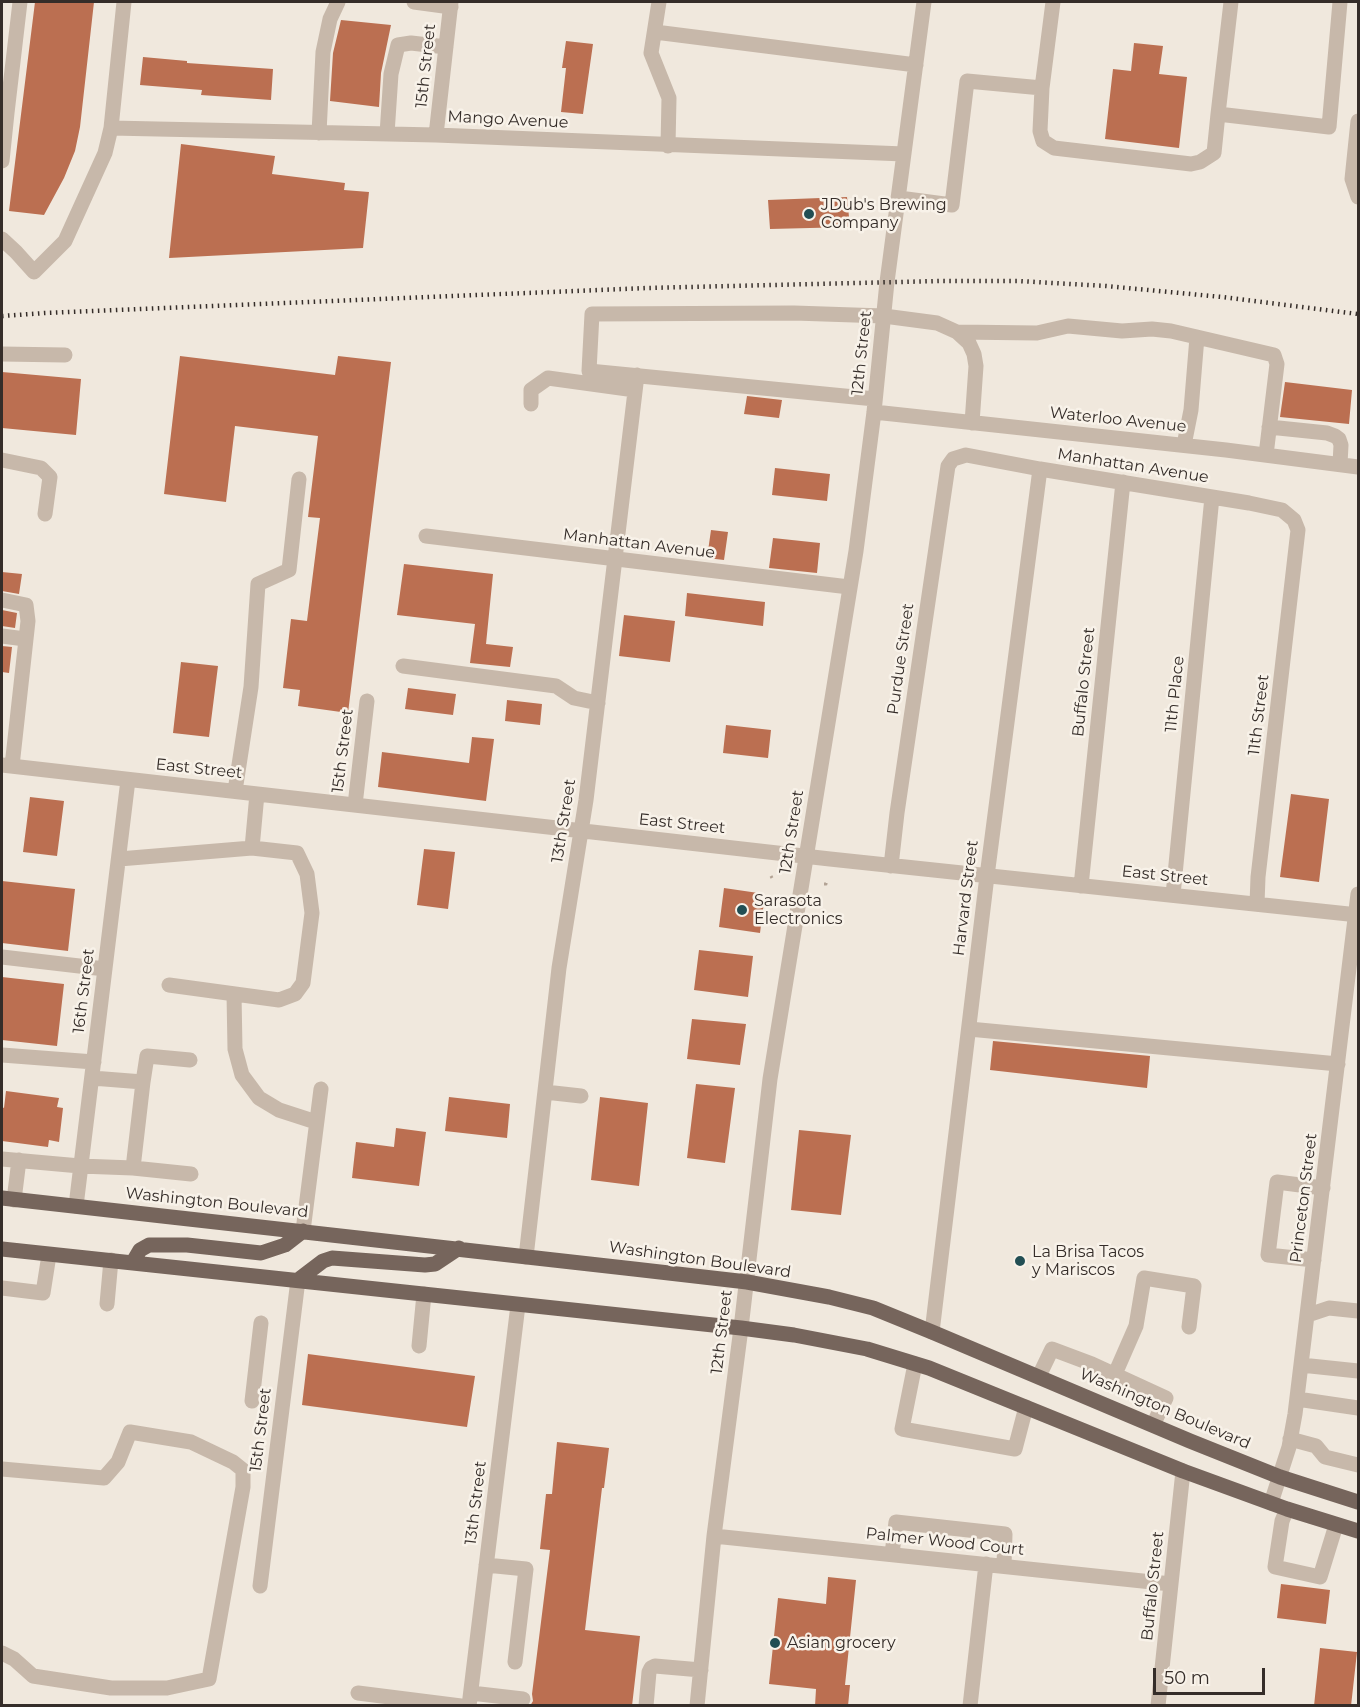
<!DOCTYPE html>
<html>
<head>
<meta charset="utf-8">
<style>
	body { margin:0 }
	#map { position:relative; width:1360px; height:1707px; overflow:hidden; background:#f0e8dd; font-family:Montserrat,sans-serif }
	canvas { display:block }
	.frame { position:absolute; inset:0; border:3px solid #352d29; pointer-events:none }
	.scale { position:absolute; left:1153px; top:1668px; width:112px; height:27px; box-sizing:border-box; border:3px solid #352d29; border-top:0; padding-left:8px; font-size:18px; line-height:21px; white-space:nowrap; color:#352d29; -webkit-text-stroke:4px #f8f2e9; paint-order:stroke }
</style>
</head>
<body>
<div id="map">
<canvas width="1360" height="1707"></canvas>
<div class="frame"></div>
<div class="scale">50 m</div>
</div>
<script>
const g = document.querySelector('canvas').getContext('2d');
g.lineJoin = 'round';
function fillPath(path, color) { g.fillStyle = color; g.fill(path, 'evenodd'); }
const toPath = rows => new Path2D(rows.map(r => 'M' + r).join(''));
function trace(path, color, width, dash) { g.strokeStyle = color; g.lineWidth = width; g.lineCap = dash ? 'butt' : 'round'; g.setLineDash(dash || []); g.stroke(path); }
function drawText(font, color, halo, rows, align = 'center') {
  g.font = font + ' Montserrat,sans-serif'; g.lineWidth = 5; g.setLineDash([]); g.textBaseline = 'middle'; g.strokeStyle = halo; g.fillStyle = color; for (const [text, x, y, turn = 0] of rows) {
    g.save(); g.translate(x, y); g.rotate((+turn || 0) * Math.PI / 180); g.textAlign = isNaN(turn) ? turn : align; if (halo) g.strokeText(text, 0, 0); g.fillText(text, 0, 0); g.restore();
  }
}
const building = toPath([
	[35,2,94,2,80,127,75,151,64,178,44,215,9,211],
	[341,20,391,25,381,73,379,107,330,101,333,53],
	[566,41,593,44,583,114,561,112,566,68,562,68],
	[1134,43,1163,46,1159,74,1187,77,1179,148,1105,139,1113,69,1131,71],
	[143,57,187,61,187,63,273,69,271,100,201,95,202,90,140,85],
	[181,144,275,156,272,174,345,183,344,190,369,192,363,248,169,258],
	[847,197,850,227,770,229,768,200],
	[180,356,335,375,338,356,391,362,348,713,298,706,300,690,283,688,291,619,307,621,320,518,308,517,318,436,235,426,226,502,164,494],
	[2,372,81,379,76,435,2,428],
	[1285,382,1352,390,1349,424,1280,417],
	[747,396,782,400,779,418,744,414],
	[775,468,830,474,827,501,772,495],
	[711,530,728,532,724,560,707,558],
	[773,538,820,543,817,573,769,568],
	[404,564,493,574,486,644,513,647,510,667,470,663,475,624,397,615],
	[2,572,22,574,19,594,2,591],
	[687,593,765,602,763,626,685,616],
	[2,610,17,613,15,628,2,626],
	[624,615,675,621,670,662,619,656],
	[2,646,12,647,9,673,2,672],
	[181,662,218,666,209,737,173,733],
	[408,688,456,694,453,715,405,709],
	[507,700,542,704,540,725,505,721],
	[726,725,771,730,768,758,723,753],
	[472,737,494,739,486,801,378,787,382,752,469,763],
	[1291,794,1329,799,1319,882,1280,877],
	[30,797,64,801,57,856,23,852],
	[424,849,455,852,448,909,417,905],
	[2,881,75,889,68,951,2,943],
	[724,888,765,894,760,933,719,927],
	[699,950,753,956,748,997,694,990],
	[2,977,64,984,57,1046,2,1040],
	[692,1019,746,1024,740,1065,687,1059],
	[993,1041,1150,1056,1147,1088,990,1070],
	[696,1084,735,1088,725,1163,687,1158],
	[6,1091,59,1098,57,1107,63,1108,59,1142,49,1140,48,1147,2,1141,2,1107,4,1108],
	[449,1097,510,1104,507,1138,445,1131],
	[600,1097,648,1103,639,1186,591,1180],
	[396,1128,426,1132,419,1186,352,1178,356,1142,394,1147],
	[799,1130,851,1135,841,1215,791,1210],
	[308,1354,475,1376,467,1427,302,1405],
	[557,1442,609,1448,604,1488,602,1488,585,1630,640,1636,632,1706,530,1706,533,1701,532,1694,550,1550,540,1549,546,1494,552,1494],
	[828,1577,856,1580,845,1685,850,1685,848,1706,815,1706,816,1689,769,1684,778,1598,826,1604],
	[1281,1584,1330,1590,1326,1624,1277,1618],
	[1320,1648,1357,1652,1351,1706,1314,1706]
]);
const path = toPath([
	[771,876,772,878],
	[824,884,826,884,826,882]
]);
const minor = toPath([
	[414,2,451,7],
	[659,2,651,53,669,98,668,146],
	[1053,2,1042,88,1040,131,1043,141,1054,148,1191,164,1200,162,1214,153,1218,114,1329,127,1340,2],
	[655,32,916,65],
	[2,113,7,113,2,161],
	[7,113,20,2],
	[1218,114,1231,2],
	[1358,121,1352,179,1358,197],
	[111,128,436,135,904,154],
	[319,133,323,52,330,19,338,2],
	[387,134,391,74,398,45,411,43,446,47],
	[436,135,451,2],
	[899,198,952,205,967,81,1042,88],
	[2,239,16,252,34,272,65,241,105,153,111,128,124,2],
	[957,332,1037,333,1068,326,1122,331,1152,329,1171,331,1274,355,1277,364,1266,455],
	[2,354,65,355],
	[875,399,589,371,592,314,794,313,884,316,937,323,957,332,969,343,974,354,976,366,972,423],
	[531,404,531,390,548,378,635,390],
	[874,412,1226,450,1358,467],
	[1269,427,1327,433,1335,436,1339,439,1341,445,1340,464],
	[1184,445,1191,410,1197,337],
	[2,460,41,468,50,477,45,514],
	[426,536,849,587],
	[2,600,26,605,28,621,12,766],
	[2,636,25,639],
	[403,666,556,686,574,698,598,703],
	[2,765,830,859,1358,915],
	[235,791,251,687,258,584,289,570,299,479],
	[355,805,367,701],
	[119,859,252,848],
	[891,866,897,813,948,466,953,459,966,455,1040,469,1249,503,1282,510,1294,520,1298,530,1258,877,1257,904],
	[1081,886,1123,482],
	[1173,895,1212,497],
	[2,957,105,969],
	[169,985,279,1000,295,994,303,983,312,913,307,874,297,853,252,848,257,794],
	[234,994,235,1049,242,1075,259,1098,279,1110,316,1122],
	[969,1029,1338,1064],
	[2,1055,94,1062],
	[143,1082,147,1056,190,1060],
	[545,1092,581,1096],
	[2,1159,80,1166,133,1168,143,1082,92,1078],
	[133,1168,191,1174],
	[14,1200,19,1160],
	[76,1206,128,780],
	[303,1231,321,1089],
	[526,1257,559,968,586,800,637,375],
	[1314,1260,1268,1255,1277,1182,1323,1188],
	[2,1288,43,1293,49,1255],
	[107,1304,111,1260],
	[1308,1315,1329,1308,1358,1311],
	[932,1332,987,876,1040,469],
	[419,1346,424,1294],
	[915,1364,902,1429,1015,1449,1026,1407],
	[1301,1365,1358,1371],
	[1115,1374,1136,1326,1144,1278,1194,1286,1189,1327],
	[1039,1376,1052,1349,1092,1364,1166,1398,1153,1425],
	[1297,1399,1358,1408],
	[252,1401,261,1323],
	[1290,1439,1316,1446,1325,1457,1358,1465],
	[2,1469,104,1478,118,1462,130,1432,191,1442,233,1462,243,1470,243,1487,209,1679,167,1688,111,1688,33,1676,14,1659,2,1653],
	[1271,1503,1289,1447,1295,1414,1358,894],
	[1287,1509,1282,1521,1275,1567,1320,1577,1336,1525],
	[714,1536,1171,1584],
	[892,1554,896,1522,1005,1534,1004,1566],
	[486,1565,526,1569,515,1662],
	[260,1586,298,1280],
	[358,1693,461,1706],
	[471,1693,523,1699],
	[469,1706,518,1305],
	[646,1706,649,1672,651,1668,655,1666,701,1670],
	[697,1706,714,1536,741,1328,770,1079,856,551,874,412,887,282,924,2],
	[970,1706,986,1564],
	[1158,1706,1183,1471]
]);
const major = toPath([
	[2,1198,634,1269,747,1282,829,1297,873,1308,932,1332,1190,1441,1280,1477,1358,1502],
	[2,1249,741,1328,794,1335,867,1349,929,1368,1183,1471,1287,1509,1358,1531],
	[133,1262,140,1250,149,1245,187,1245,261,1253,285,1245,303,1231],
	[298,1280,323,1261,332,1258,425,1265,435,1264,459,1248]
]);
const rail = toPath([
	[2,316,45,313,647,288,941,281,1018,281,1106,286,1222,297,1358,314]
]);
const markers = [
	[809,214,6,"#224e53"],
	[742,910,6,"#224e53"],
	[1020,1261,6,"#224e53"],
	[775,1643,6,"#224e53"]
];
const streetNames = [
	["15th Street",426,66,-84],
	["Mango Avenue",508,120,3],
	["12th Street",862,353,-84],
	["Waterloo Avenue",1118,420,6],
	["Manhattan Avenue",1133,466,9],
	["Manhattan Avenue",639,544,7],
	["Purdue Street",901,659,-82],
	["Buffalo Street",1084,682,-84],
	["11th Place",1175,694,-84],
	["11th Street",1259,715,-83],
	["15th Street",343,751,-83],
	["East Street",199,769,6],
	["13th Street",564,821,-81],
	["East Street",682,824,6],
	["12th Street",792,832,-81],
	["East Street",1165,876,6],
	["Harvard Street",966,898,-83],
	["16th Street",84,991,-83],
	["Princeton Street",1304,1198,-83],
	["Washington Boulevard",217,1203,6],
	["Washington Boulevard",700,1260,8],
	["12th Street",722,1332,-83],
	["Washington Boulevard",1165,1409,23],
	["15th Street",261,1430,-83],
	["13th Street",476,1503,-83],
	["Palmer Wood Court",945,1542,6],
	["Buffalo Street",1153,1586,-84]
];
const poiNames = [
	["JDub's Brewing",821,205],
	["Company",821,223],
	["Sarasota",754,901],
	["Electronics",754,919],
	["La Brisa Tacos",1032,1252],
	["y Mariscos",1032,1270],
	["Asian grocery",787,1643]
];
fillPath(building, '#bb6f51');
trace(path, '#b3a395', 3, [3, 3]);
trace(minor, '#c7b8aa', 15);
trace(major, '#76655c', 15);
trace(rail, '#352d29', 4.5, [1.5, 4.5]);
for (const [x, y, r, color] of markers) { const dot = new Path2D(); dot.arc(x, y, r, 0, 2 * Math.PI); g.fillStyle = color; g.fill(dot); trace(dot, '#f8f2e9', 2); }
drawText('16px', '#352d29', '#f8f2e9', streetNames);
drawText('16px', '#352d29', '#f8f2e9', poiNames, 'left');
</script>
</body>
</html>
